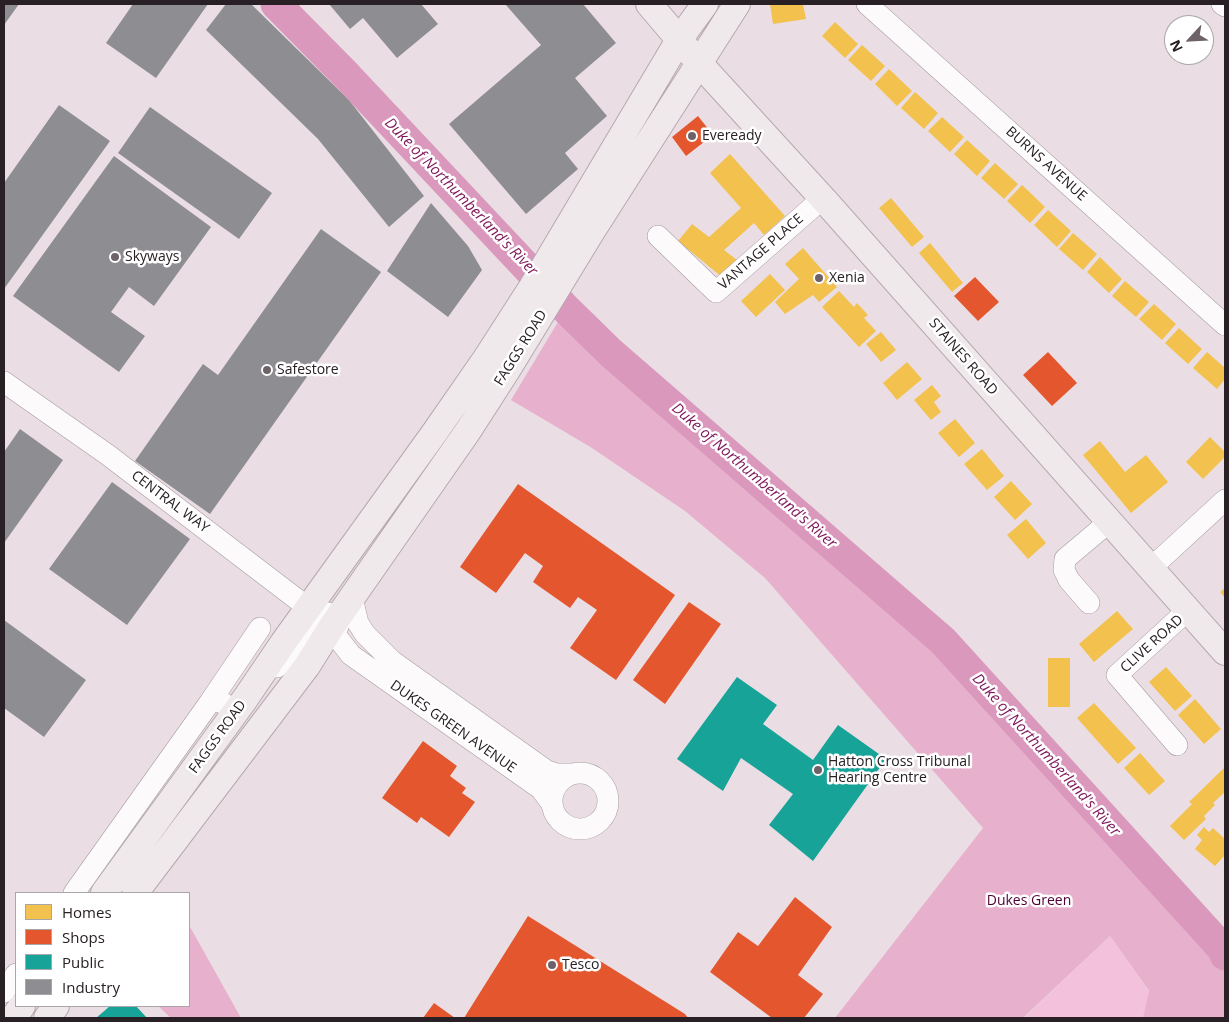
<!DOCTYPE html>
<html>
<head>
<meta charset="utf-8">
<style>
	body { margin:0 }
	#map { position:relative; width:1229px; height:1022px; overflow:hidden; background:#eadee4; font-family:"Open Sans",sans-serif }
	canvas { display:block }
	.frame { position:absolute; inset:0; border:5px solid #282024; pointer-events:none }
	.legend { position:absolute; left:15px; top:892px; width:175px; height:115px; box-sizing:border-box; background:#fff; border:1px solid #a9a6a7; margin:0; padding:6px 9px; list-style:none; font-size:15px; color:#282024 }
	.legend li { display:flex; align-items:center; gap:10px; height:25px }
	.legend b { width:25px; border:1px solid #a9a6a7 }
	.north { position:absolute; left:1164px; top:15px; width:50px; height:50px; box-sizing:border-box; background:#fff; border:1px solid #a9a6a7; border-radius:50%; rotate:245deg; font-size:14px; font-weight:700; line-height:20px; text-align:center; color:#282024 }
	.north::after { content:''; display:block; margin:auto; width:18px; height:22px; background:#6c6267; clip-path:polygon(50% 0,100% 100%,50% 72%,0 100%) }
</style>
</head>
<body>
<div id="map">
<canvas width="1229" height="1022"></canvas>
<div class="frame"></div>
<ul class="legend">
<li><b style="height:14px;background:#f2c14e"></b>Homes</li>
<li><b style="height:14px;background:#e4572e"></b>Shops</li>
<li><b style="height:14px;background:#17a398"></b>Public</li>
<li><b style="height:14px;background:#8d8d92"></b>Industry</li>
</ul>
<div class="north">N</div>
</div>
<script>
const g = document.querySelector('canvas').getContext('2d');
g.lineJoin = 'round';
function fillPath(path, color) { g.fillStyle = color; g.fill(path, 'evenodd'); }
const toPath = rows => new Path2D(rows.map(r => 'M' + r).join(''));
function trace(path, color, width, dash) { g.strokeStyle = color; g.lineWidth = width; g.lineCap = dash ? 'butt' : 'round'; g.setLineDash(dash || []); g.stroke(path); }
function drawText(font, color, halo, rows, align = 'center') {
  g.font = font + ' "Open Sans",sans-serif'; g.lineWidth = 5; g.setLineDash([]); g.textBaseline = 'middle'; g.strokeStyle = halo; g.fillStyle = color; for (const [text, x, y, turn = 0] of rows) {
    g.save(); g.translate(x, y); g.rotate((+turn || 0) * Math.PI / 180); g.textAlign = isNaN(turn) ? turn : align; if (halo) g.strokeText(text, 0, 0); g.fillText(text, 0, 0); g.restore();
  }
}
const green = toPath([
	[1110,936,1149,992,1144,1017,1027,1018,1026,1016]
]);
const forest = toPath([
	[558,322,854,575,988,705,1216,957,1225,973,1225,1018,1143,1018,1149,991,1110,936,1023,1018,835,1018,983,828,765,578,685,511,592,448,511,400],
	[189,925,241,1018,171,1018,158,1006,189,1006]
]);
const homes = toPath([
	[770,4,803,4,806,19,773,24],
	[835,22,858,44,845,58,822,36],
	[862,45,885,66,871,81,848,60],
	[889,69,912,91,897,106,875,84],
	[915,92,938,113,924,129,901,108],
	[942,117,964,137,950,152,928,131],
	[967,140,990,161,977,176,954,154],
	[730,154,785,216,764,235,754,223,724,250,737,260,723,278,678,241,692,224,709,237,741,208,710,173],
	[995,163,1018,184,1004,199,981,178],
	[1022,185,1045,207,1030,223,1007,201],
	[891,198,924,237,912,247,879,208],
	[1048,210,1071,231,1057,247,1034,225],
	[1073,233,1097,254,1083,270,1059,249],
	[930,243,963,283,952,292,919,253],
	[803,248,837,287,819,302,813,295,785,314,775,302,799,279,785,264],
	[1100,257,1122,279,1109,293,1087,272],
	[770,274,785,290,756,317,741,301],
	[1125,281,1149,302,1136,317,1112,296],
	[839,291,854,307,857,303,868,315,864,318,876,331,859,347,822,307],
	[1154,304,1176,324,1162,340,1139,319],
	[1179,328,1202,349,1188,364,1165,343],
	[881,332,896,350,881,362,866,344],
	[1207,352,1225,368,1225,379,1217,389,1193,368],
	[907,362,922,379,897,400,883,383],
	[932,385,941,396,934,402,941,412,931,420,914,400],
	[955,419,975,443,959,457,938,433],
	[1210,437,1225,452,1225,457,1203,479,1186,462],
	[1100,441,1125,472,1146,455,1168,482,1131,513,1083,455],
	[982,449,1004,476,987,490,964,464],
	[1011,481,1032,504,1015,520,994,497],
	[1026,519,1046,543,1028,559,1007,535],
	[1225,588,1225,598,1220,592],
	[1117,611,1133,629,1094,662,1079,644],
	[1048,658,1070,658,1070,707,1048,707],
	[1166,667,1192,696,1175,711,1149,682],
	[1195,699,1221,729,1204,744,1178,715],
	[1094,703,1136,748,1118,764,1077,718],
	[1140,753,1165,781,1149,795,1124,768],
	[1225,767,1225,792,1213,803,1215,805,1204,816,1206,819,1184,840,1170,826,1192,804,1189,802],
	[1204,827,1209,832,1213,828,1225,839,1225,855,1215,866,1195,849,1202,840,1197,835]
]);
const shops = toPath([
	[698,116,713,135,686,156,672,137],
	[975,277,999,302,978,321,954,296],
	[1048,352,1077,383,1052,406,1023,375],
	[518,484,675,595,616,680,570,648,597,610,578,597,570,608,533,582,543,566,525,553,496,593,460,567],
	[689,602,721,624,665,704,633,680],
	[423,741,457,766,450,776,466,788,462,793,475,802,449,837,421,817,417,823,382,798],
	[795,897,832,927,798,975,823,994,804,1018,772,1018,710,972,738,932,758,946],
	[528,916,685,1014,688,1018,464,1018],
	[434,1003,455,1018,423,1018]
]);
const public = toPath([
	[737,677,777,705,763,724,813,760,838,725,886,759,813,861,769,825,793,794,741,758,723,791,677,759],
	[110,1006,136,1006,147,1018,96,1018]
]);
const industry = toPath([
	[4,4,19,4,4,25],
	[133,4,208,4,156,78,106,43],
	[226,4,251,4,349,100,424,196,389,227,318,139,206,30],
	[329,4,421,4,438,24,397,58,363,18,350,29],
	[505,4,583,4,616,43,575,78,607,116,565,153,578,169,526,214,449,124,541,45],
	[59,105,110,141,4,289,4,183],
	[150,107,272,193,239,239,118,153],
	[114,156,211,227,154,306,129,287,111,312,145,336,119,372,13,296],
	[431,203,468,246,482,270,448,317,387,271],
	[321,229,381,272,210,514,135,461,203,364,218,375],
	[20,429,63,460,4,543,4,452],
	[112,482,190,539,127,625,49,569],
	[4,620,86,680,44,737,4,708]
]);
const river = toPath([
	[276,4,348,77,566,309,611,353,943,641,1222,948,1225,955]
]);
const minor = toPath([
	[867,4,1225,325],
	[1222,4,1225,6],
	[658,236,716,292,823,198],
	[4,382,108,455,332,626],
	[1151,568,1225,500],
	[352,598,358,623,365,634,392,661,547,771,557,774,570,774],
	[1089,603,1069,580,1064,570,1065,559,1109,522],
	[328,613,337,637,351,655,541,789,552,804],
	[277,667,307,637,318,630,332,626,338,627],
	[210,702,260,628],
	[1177,745,1117,675,1188,610],
	'552 801a28 28 0 1 1 56 0a28 28 0 1 1-56 0Z',
	[74,893,210,702,218,701,223,703,236,712],
	[4,992,16,974]
]);
const major = toPath([
	[649,4,699,63,827,203,1225,652],
	[104,893,245,699,283,643,435,432,485,360,532,287,679,40,705,4],
	[135,893,307,666,332,626,468,431,506,372,592,231,737,4],
	[13,1018,22,1006],
	[47,1018,56,1006]
]);
const markers = [
	[692,136,5,"#6c6267"],
	[115,257,5,"#6c6267"],
	[819,278,5,"#6c6267"],
	[267,370,5,"#6c6267"],
	[818,770,5,"#6c6267"],
	[552,965,5,"#6c6267"]
];
const poiNames = [
	["Eveready",702,136],
	["Skyways",125,257],
	["Xenia",829,278],
	["Safestore",277,370],
	["Hatton Cross Tribunal",828,762],
	["Hearing Centre",828,778],
	["Tesco",562,965]
];
const streetNames = [
	["BURNS AVENUE",1046,164,42],
	["VANTAGE PLACE",761,252,-41],
	["FAGGS ROAD",521,348,-58],
	["STAINES ROAD",963,357,49],
	["CENTRAL WAY",170,502,37],
	["CLIVE ROAD",1152,644,-42],
	["DUKES GREEN AVENUE",453,727,35],
	["FAGGS ROAD",218,737,-54]
];
const parkNames = [
	["Dukes Green",1029,901]
];
const waterNames = [
	["Duke of Northumberland's River",461,197,46],
	["Duke of Northumberland's River",754,476,41],
	["Duke of Northumberland's River",1046,755,48]
];
fillPath(green, '#f3c1db');
fillPath(forest, '#e7b0cd');
fillPath(homes, '#f2c14e');
fillPath(shops, '#e4572e');
fillPath(public, '#17a398');
fillPath(industry, '#8d8d92');
trace(river, '#d998bc', 31);
trace(minor, '#a59ba0', 22);
trace(major, '#b6a8b0', 28);
trace(minor, '#fcfafb', 21);
trace(major, '#f0e9ec', 26);
for (const [x, y, r, color] of markers) { const dot = new Path2D(); dot.arc(x, y, r, 0, 2 * Math.PI); g.fillStyle = color; g.fill(dot); trace(dot, '#fff', 2); }
drawText('14px', '#282024', '#fff', poiNames, 'left');
drawText('14px', '#282024', '#fff', streetNames);
drawText('14px', '#500036', '#fff', parkNames);
drawText('italic 15px', '#7f165a', '#fff', waterNames);
</script>
</body>
</html>
